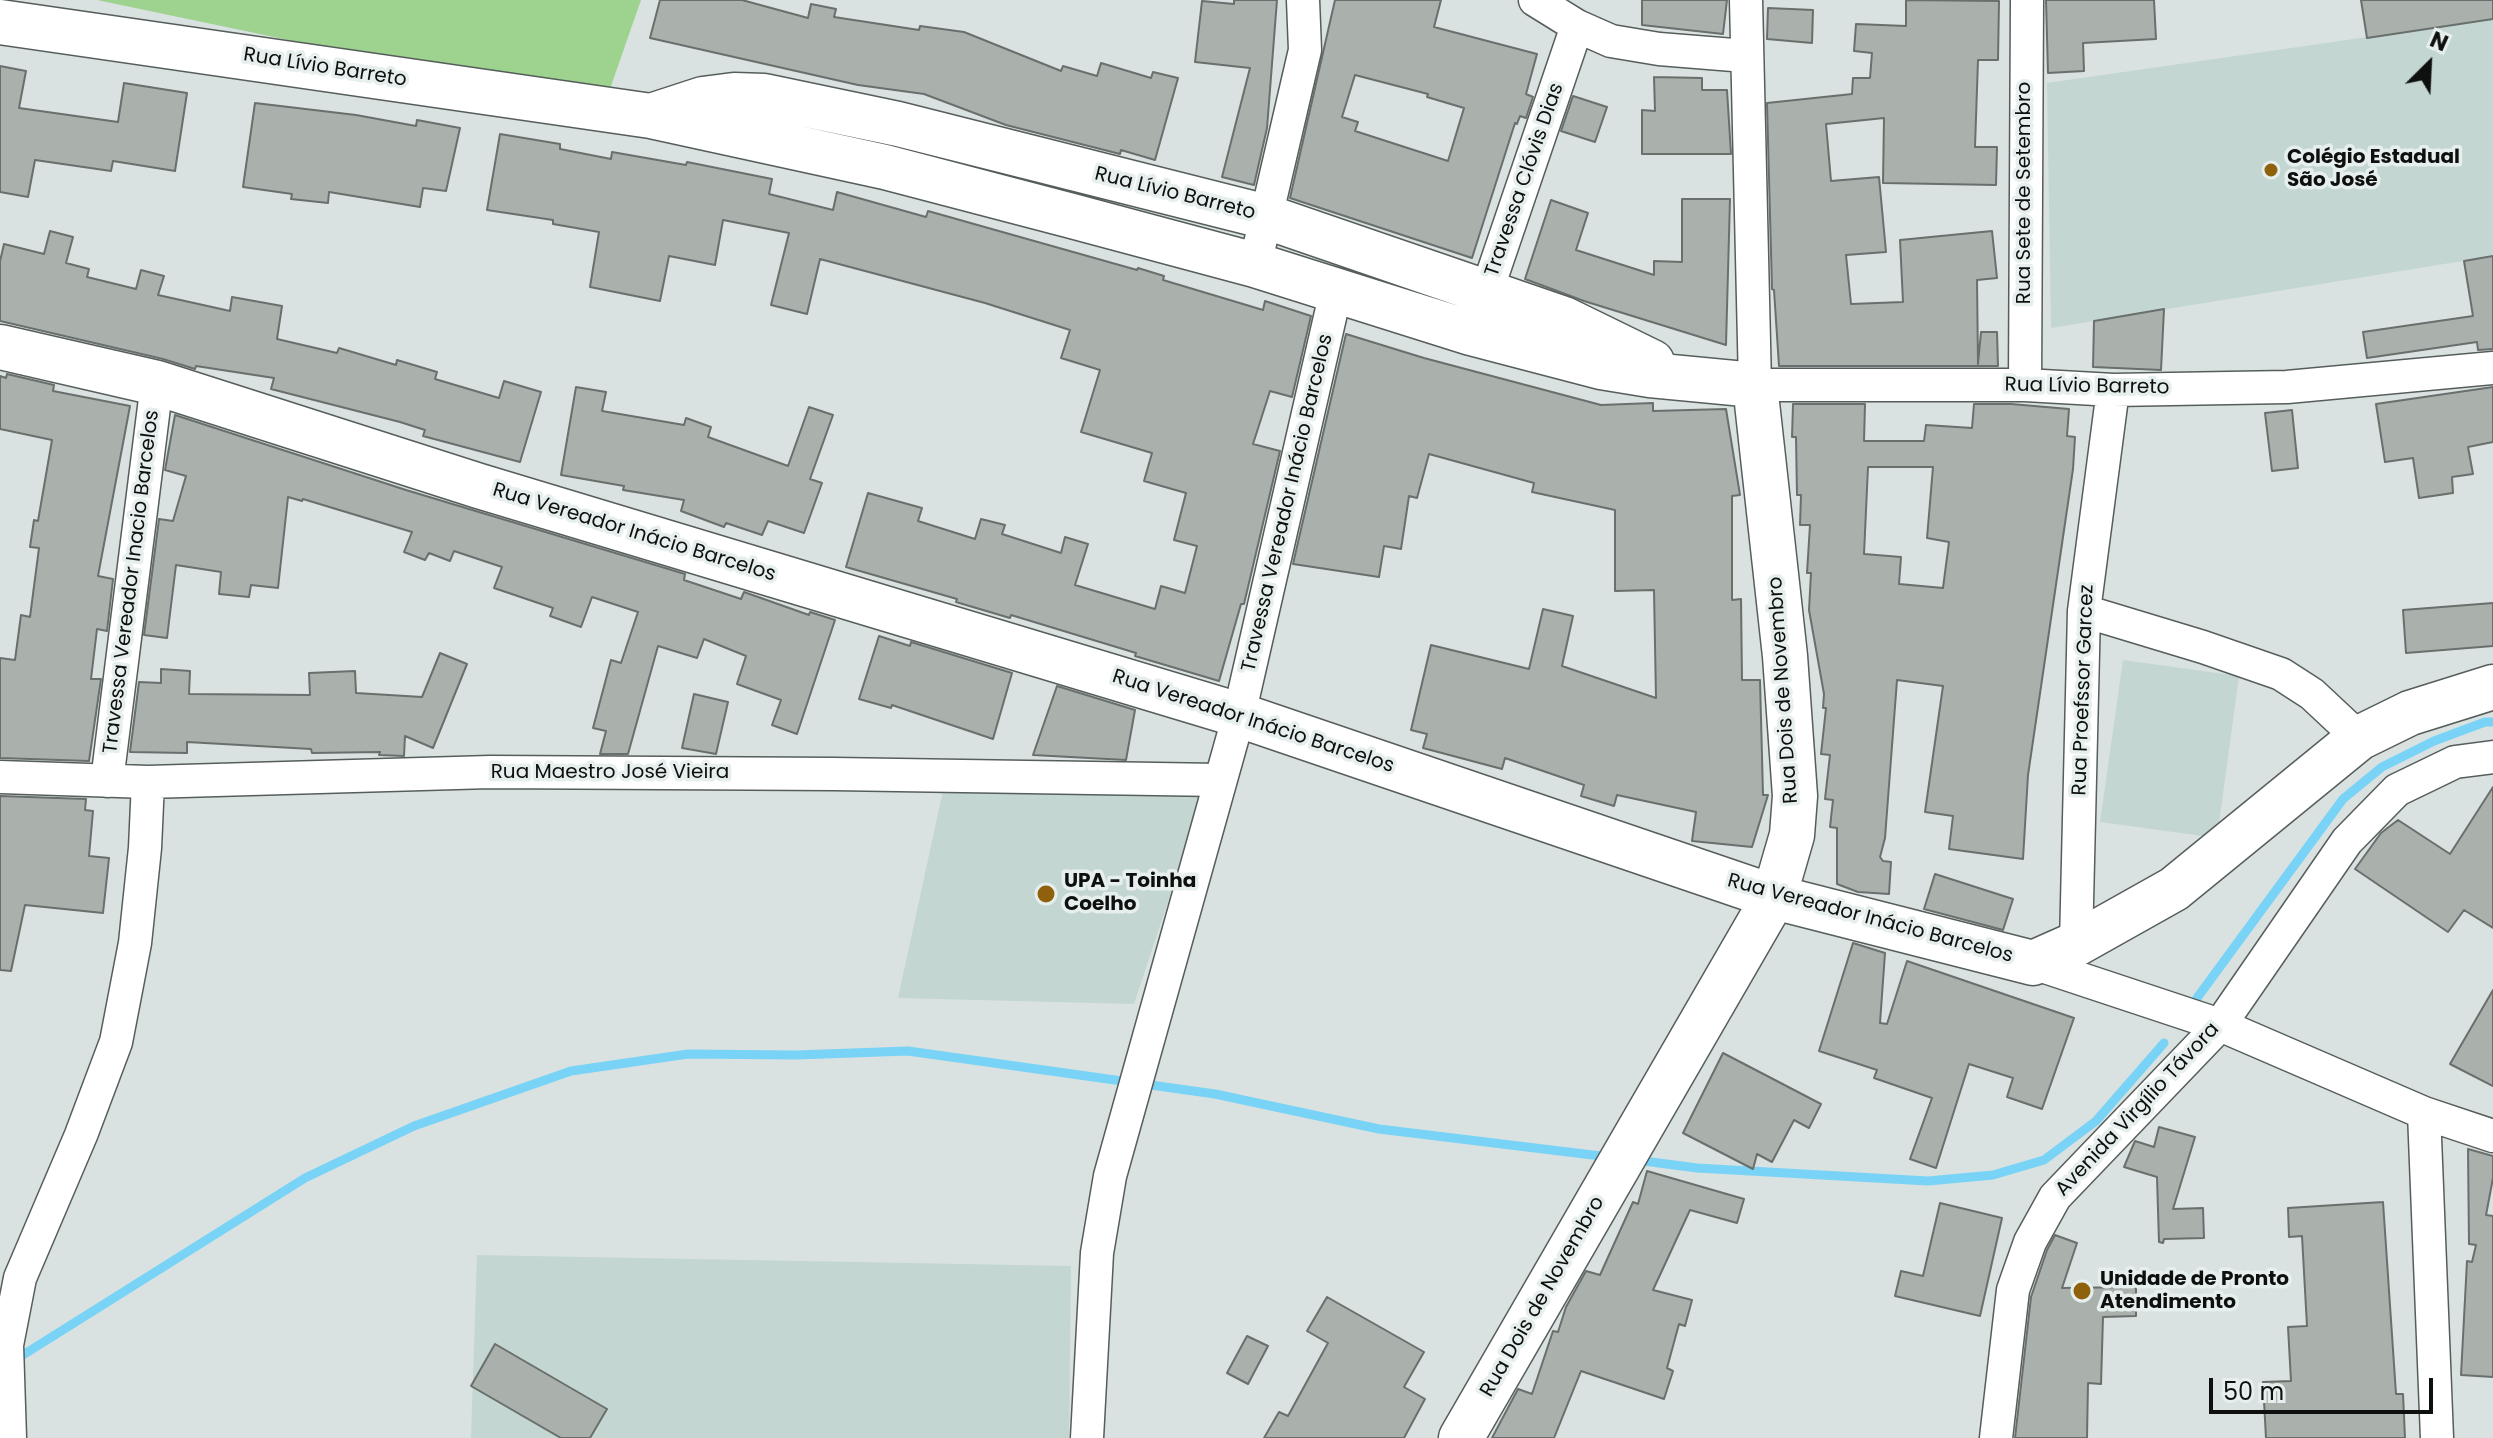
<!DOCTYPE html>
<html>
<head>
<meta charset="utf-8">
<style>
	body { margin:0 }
	#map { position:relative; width:2493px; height:1438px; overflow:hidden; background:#d9e2e0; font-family:Poppins,sans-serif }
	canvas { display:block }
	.north { position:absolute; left:2389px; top:24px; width:80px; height:80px; -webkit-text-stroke:6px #e6efed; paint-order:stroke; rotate:24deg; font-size:22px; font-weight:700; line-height:32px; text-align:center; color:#0d100f }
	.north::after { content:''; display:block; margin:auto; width:28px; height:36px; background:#0d100f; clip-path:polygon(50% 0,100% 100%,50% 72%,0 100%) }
	.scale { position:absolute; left:2209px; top:1378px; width:224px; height:36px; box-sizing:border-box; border:4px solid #0d100f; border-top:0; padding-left:10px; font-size:24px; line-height:28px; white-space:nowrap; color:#0d100f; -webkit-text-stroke:6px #e6efed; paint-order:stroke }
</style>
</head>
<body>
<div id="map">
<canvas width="2493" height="1438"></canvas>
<div class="north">N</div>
<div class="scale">50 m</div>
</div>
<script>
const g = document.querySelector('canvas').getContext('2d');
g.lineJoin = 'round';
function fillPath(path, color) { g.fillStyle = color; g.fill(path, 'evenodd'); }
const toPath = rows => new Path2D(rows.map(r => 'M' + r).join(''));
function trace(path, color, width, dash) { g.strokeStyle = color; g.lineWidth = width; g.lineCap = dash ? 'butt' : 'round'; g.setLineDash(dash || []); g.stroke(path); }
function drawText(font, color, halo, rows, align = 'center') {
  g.font = font + ' Poppins,sans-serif'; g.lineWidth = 7; g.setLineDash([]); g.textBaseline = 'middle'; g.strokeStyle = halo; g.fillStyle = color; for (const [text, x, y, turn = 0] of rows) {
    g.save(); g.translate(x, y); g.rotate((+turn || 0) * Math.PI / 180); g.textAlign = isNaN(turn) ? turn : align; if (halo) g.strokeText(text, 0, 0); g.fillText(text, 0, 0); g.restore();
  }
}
const built = toPath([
	[2493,19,2493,256,2051,328,2047,83],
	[2123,660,2239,676,2217,838,2100,822],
	[944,786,1205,790,1134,1004,898,998],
	[477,1255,1071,1266,1069,1438,471,1438]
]);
const green = toPath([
	[97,0,641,0,604,106]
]);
const stream = toPath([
	[2197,998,2343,799,2382,767,2434,741,2485,722,2493,722],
	[1636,1160,1697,1168,1928,1181,1993,1175,2044,1160,2096,1121,2164,1043],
	[15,1360,305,1178,414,1126,571,1071,688,1054,796,1055,908,1051,1215,1094,1379,1129,1609,1157]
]);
const building = toPath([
	[660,0,742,0,808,18,811,4,836,9,834,17,919,30,920,26,964,32,1061,71,1063,66,1097,76,1101,63,1151,78,1153,72,1178,78,1155,160,1121,150,1120,154,1006,125,924,94,858,85,650,38,660,0],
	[1234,0,1277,0,1267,128,1254,185,1222,177,1250,68,1195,62,1202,1,1234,4,1234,0],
	[1335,0,1441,0,1434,27,1537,54,1526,94,1533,97,1526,118,1520,116,1517,124,1515,123,1472,258,1290,198,1335,0],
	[1355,75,1428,94,1427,97,1464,108,1448,161,1355,131,1358,122,1342,117,1355,75],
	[1642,0,1727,0,1723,34,1642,25,1642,0],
	[1906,0,1999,1,1998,60,1978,60,1975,147,1997,147,1996,185,1883,183,1884,118,1826,124,1831,181,1879,177,1886,252,1846,255,1851,304,1903,302,1900,240,1992,231,1997,278,1977,280,1978,364,1981,332,1997,332,1998,366,1779,366,1774,290,1772,289,1767,103,1852,94,1853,78,1870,78,1872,53,1854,51,1856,24,1906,26,1906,0],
	[2046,0,2154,0,2156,39,2083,43,2084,71,2048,73,2046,0],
	[2361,0,2493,0,2493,19,2367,38,2361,0],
	[1768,8,1813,10,1812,43,1767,39,1768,8],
	[0,66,26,71,19,108,118,122,124,83,187,93,175,171,113,161,111,171,35,160,28,197,0,192,0,66],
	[1654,77,1702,78,1702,90,1727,90,1731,154,1642,154,1642,110,1655,111,1654,77],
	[1573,96,1607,107,1595,142,1561,131,1573,96],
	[255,103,356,115,416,126,417,120,460,128,446,191,423,188,420,207,329,192,328,203,291,199,292,194,243,187,255,103],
	[500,134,560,144,560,149,611,159,612,152,686,165,687,162,772,179,769,194,833,210,837,192,926,217,928,211,1137,270,1138,268,1164,276,1163,280,1263,310,1265,301,1311,316,1292,397,1270,391,1253,444,1280,451,1244,604,1241,604,1219,681,1135,656,1136,653,1011,615,1010,618,956,602,957,599,846,567,868,493,922,508,918,521,975,539,981,519,1005,525,1002,534,1061,553,1065,537,1088,544,1075,585,1155,609,1161,586,1185,593,1197,546,1174,540,1186,493,1144,481,1152,453,1081,432,1100,370,1061,358,1070,330,985,303,820,259,807,314,771,305,789,233,723,220,715,265,669,256,660,301,590,287,599,232,553,224,553,220,487,210,500,134],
	[1682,199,1730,199,1726,345,1584,301,1525,279,1551,200,1588,213,1576,250,1654,275,1654,261,1682,262,1682,199],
	[50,231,73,237,66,263,89,269,87,277,136,289,141,270,164,276,158,295,230,311,232,297,282,306,277,339,337,353,339,348,396,365,397,360,437,372,435,379,499,398,504,381,541,392,520,462,423,436,425,430,400,422,271,389,274,378,196,366,195,369,163,359,0,321,0,261,4,244,44,254,50,231],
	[2493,256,2493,349,2478,350,2477,342,2367,358,2363,332,2473,316,2464,261,2493,256],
	[2164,309,2161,370,2093,367,2094,321,2164,309],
	[1346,334,1424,358,1601,405,1653,403,1653,411,1726,409,1740,495,1732,496,1732,600,1741,599,1742,680,1760,680,1763,795,1768,795,1752,847,1692,841,1696,812,1617,795,1614,806,1581,796,1584,785,1505,758,1502,769,1423,748,1427,734,1411,730,1431,645,1529,669,1543,609,1573,616,1562,666,1656,698,1654,590,1615,591,1615,510,1532,492,1534,483,1429,454,1417,498,1409,496,1401,549,1384,546,1379,577,1293,564,1346,334],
	[7,374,54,385,53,391,130,406,98,576,113,579,107,631,97,629,91,679,101,679,89,761,0,758,0,658,15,660,21,615,30,617,39,548,30,547,34,520,38,521,52,440,0,429,0,376,6,378,7,374],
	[576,387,606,392,602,411,684,425,686,418,711,427,708,437,788,466,809,407,833,415,810,479,822,483,804,533,768,521,762,535,726,523,724,527,681,511,684,500,623,490,624,486,561,475,576,387],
	[2493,387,2493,442,2468,447,2473,474,2452,477,2453,493,2419,498,2413,458,2385,462,2376,404,2493,387],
	[1793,404,1865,404,1864,441,1924,441,1926,425,1972,428,1974,404,2011,404,2069,409,2067,436,2075,437,2073,469,2028,775,2023,859,1949,849,1953,816,1925,812,1943,686,1897,680,1885,838,1880,857,1883,861,1891,862,1889,894,1858,892,1837,884,1837,828,1830,827,1833,800,1825,799,1830,755,1821,754,1826,708,1823,708,1824,694,1809,610,1811,573,1807,573,1810,525,1800,525,1801,495,1797,495,1796,437,1792,437,1793,404],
	[1868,467,1933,467,1927,538,1949,542,1943,588,1899,584,1901,557,1864,554,1868,467],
	[2292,410,2298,468,2272,471,2265,413,2292,410],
	[175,415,406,490,685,574,684,580,741,599,744,592,809,615,810,612,835,620,797,734,772,725,781,700,737,684,746,656,704,639,697,658,658,646,628,754,600,754,606,731,593,728,611,660,621,663,638,612,592,597,581,627,550,616,553,608,494,588,502,567,454,551,450,561,429,553,425,560,404,552,412,532,303,499,302,501,288,497,278,588,251,585,249,597,219,594,221,572,176,565,167,638,144,635,159,519,173,521,186,476,165,470,175,415],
	[2493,603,2493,646,2406,653,2403,610,2493,603],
	[879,636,910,646,911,642,1012,673,993,739,892,705,891,708,859,699,879,636],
	[440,653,467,664,433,748,405,736,404,756,379,755,380,752,312,753,311,749,187,742,187,753,130,752,139,682,161,683,161,669,190,671,189,694,310,695,309,673,355,671,356,693,422,697,440,653],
	[1057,686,1135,710,1126,760,1033,755,1057,686],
	[694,694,728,702,716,754,682,748,694,694],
	[2493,787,2493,928,2464,910,2448,932,2355,869,2381,833,2398,820,2450,854,2493,787],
	[0,796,86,799,85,810,93,811,89,856,109,858,103,913,25,905,11,971,0,970,0,796],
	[1935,874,2013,899,2003,930,1924,909,1935,874],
	[1853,943,1885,953,1880,1023,1887,1024,1907,961,2074,1018,2042,1109,2007,1097,2013,1078,1969,1064,1936,1168,1910,1159,1932,1098,1874,1078,1877,1070,1819,1051,1853,943],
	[2493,990,2493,1086,2450,1064,2493,990],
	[1723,1053,1821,1104,1809,1128,1794,1120,1772,1162,1757,1154,1753,1169,1683,1133,1723,1053],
	[2159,1127,2195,1137,2173,1209,2203,1208,2204,1238,2164,1239,2163,1243,2159,1242,2157,1177,2124,1167,2135,1141,2154,1147,2159,1127],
	[2468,1149,2493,1156,2493,1178,2486,1215,2493,1216,2493,1377,2461,1375,2467,1261,2472,1262,2476,1245,2469,1244,2468,1149],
	[1647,1171,1744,1199,1737,1223,1690,1210,1653,1290,1692,1300,1685,1326,1679,1324,1667,1368,1673,1371,1664,1399,1581,1371,1554,1438,1492,1438,1518,1389,1532,1394,1553,1331,1558,1332,1566,1307,1586,1271,1600,1275,1633,1202,1638,1204,1647,1171],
	[2383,1202,2396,1394,2403,1394,2405,1438,2266,1438,2263,1382,2291,1381,2288,1327,2307,1326,2302,1236,2289,1237,2288,1208,2383,1202],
	[1940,1203,2002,1218,1980,1316,1895,1296,1901,1271,1923,1276,1940,1203],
	[2055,1235,2077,1243,2062,1288,2136,1287,2136,1316,2103,1317,2101,1384,2088,1383,2087,1438,2015,1438,2031,1297,2047,1250,2055,1235],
	[1327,1297,1424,1352,1404,1387,1425,1399,1404,1438,1264,1438,1279,1412,1288,1416,1328,1343,1307,1331,1327,1297],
	[1247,1336,1268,1346,1248,1384,1227,1373,1247,1336],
	[495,1344,607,1409,590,1438,561,1438,471,1386,495,1344]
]);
const street = toPath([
	[1535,0,1577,26,1611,41,1659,49,1746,56],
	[1746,0,1755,385,2025,385,2113,390,2287,387,2493,368],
	[1255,265,1305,50,1303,0],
	[1480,311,1577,26],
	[2025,385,2027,0],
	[2084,611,2203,647,2281,674,2312,694,2359,738],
	[0,777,148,782,490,772,834,774,1220,780],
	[107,781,157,383],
	[2076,944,2084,611,2113,390],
	[2033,963,2220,1025,2424,1113,2493,1136],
	[2424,1113,2437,1438],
	[10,1438,7,1345,20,1278,81,1135,116,1042,135,943,145,848,148,782],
	[1087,1438,1097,1253,1110,1176,1239,715,1336,291],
	[1996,1438,2013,1290,2030,1242,2055,1197,2220,1025,2347,841,2397,790,2455,762,2493,757]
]);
const secondary = toPath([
	[0,22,651,116,885,167,1072,216,1255,265,1471,333,1601,367,1650,375,1755,385,1785,656,1795,796,1792,835,1774,897,1461,1438],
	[657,114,703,99,734,95,764,96,898,124,1267,217,1564,319,1652,362],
	[0,347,157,383,479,486,1239,715,1774,897,2033,963,2076,944,2174,889,2359,738,2410,713,2493,687]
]);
const markers = [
	[2271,170,8,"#90610c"],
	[1046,894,10,"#90610c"],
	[2082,1291,10,"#90610c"]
];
const streetNames = [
	["Rua Lívio Barreto",325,68,9],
	["Travessa Clóvis Dias",1525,180,-71],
	["Rua Sete de Setembro",2025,193,-90],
	["Rua Lívio Barreto",1175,194,14],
	["Rua Lívio Barreto",2087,387,1],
	["Travessa Vereador Inácio Barcelos",1288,503,-77],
	["Rua Vereador Inácio Barcelos",634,533,17],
	["Travessa Vereador Inacio Barcelos",132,582,-83],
	["Rua Dois de Novembro",1784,690,-94],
	["Rua Proefssor Garcez",2084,690,-88],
	["Rua Vereador Inácio Barcelos",1253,722,18],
	["Rua Maestro José Vieira",610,773],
	["Rua Vereador Inácio Barcelos",1870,919,15],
	["Avenida Virgílio Távora",2138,1110,-47],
	["Rua Dois de Novembro",1543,1297,-60]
];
const poiNames = [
	["Colégio Estadual",2287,158],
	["São José",2287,181],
	["UPA - Toinha",1064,882],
	["Coelho",1064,905],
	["Unidade de Pronto",2100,1280],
	["Atendimento",2100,1303]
];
fillPath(built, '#c4d6d2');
fillPath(green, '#9dd28f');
trace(stream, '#79d3f6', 9);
fillPath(building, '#aab1ad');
trace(building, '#696f6c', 2);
trace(street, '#565e5c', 35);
trace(secondary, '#565e5c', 47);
trace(street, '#fff', 32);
trace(secondary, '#fff', 44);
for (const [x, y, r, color] of markers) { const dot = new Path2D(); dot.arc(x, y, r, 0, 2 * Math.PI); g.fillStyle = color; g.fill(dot); trace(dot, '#e6efed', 3); }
drawText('20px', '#0d100f', '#e6efed', streetNames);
drawText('bold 20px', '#0d100f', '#e6efed', poiNames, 'left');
</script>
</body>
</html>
